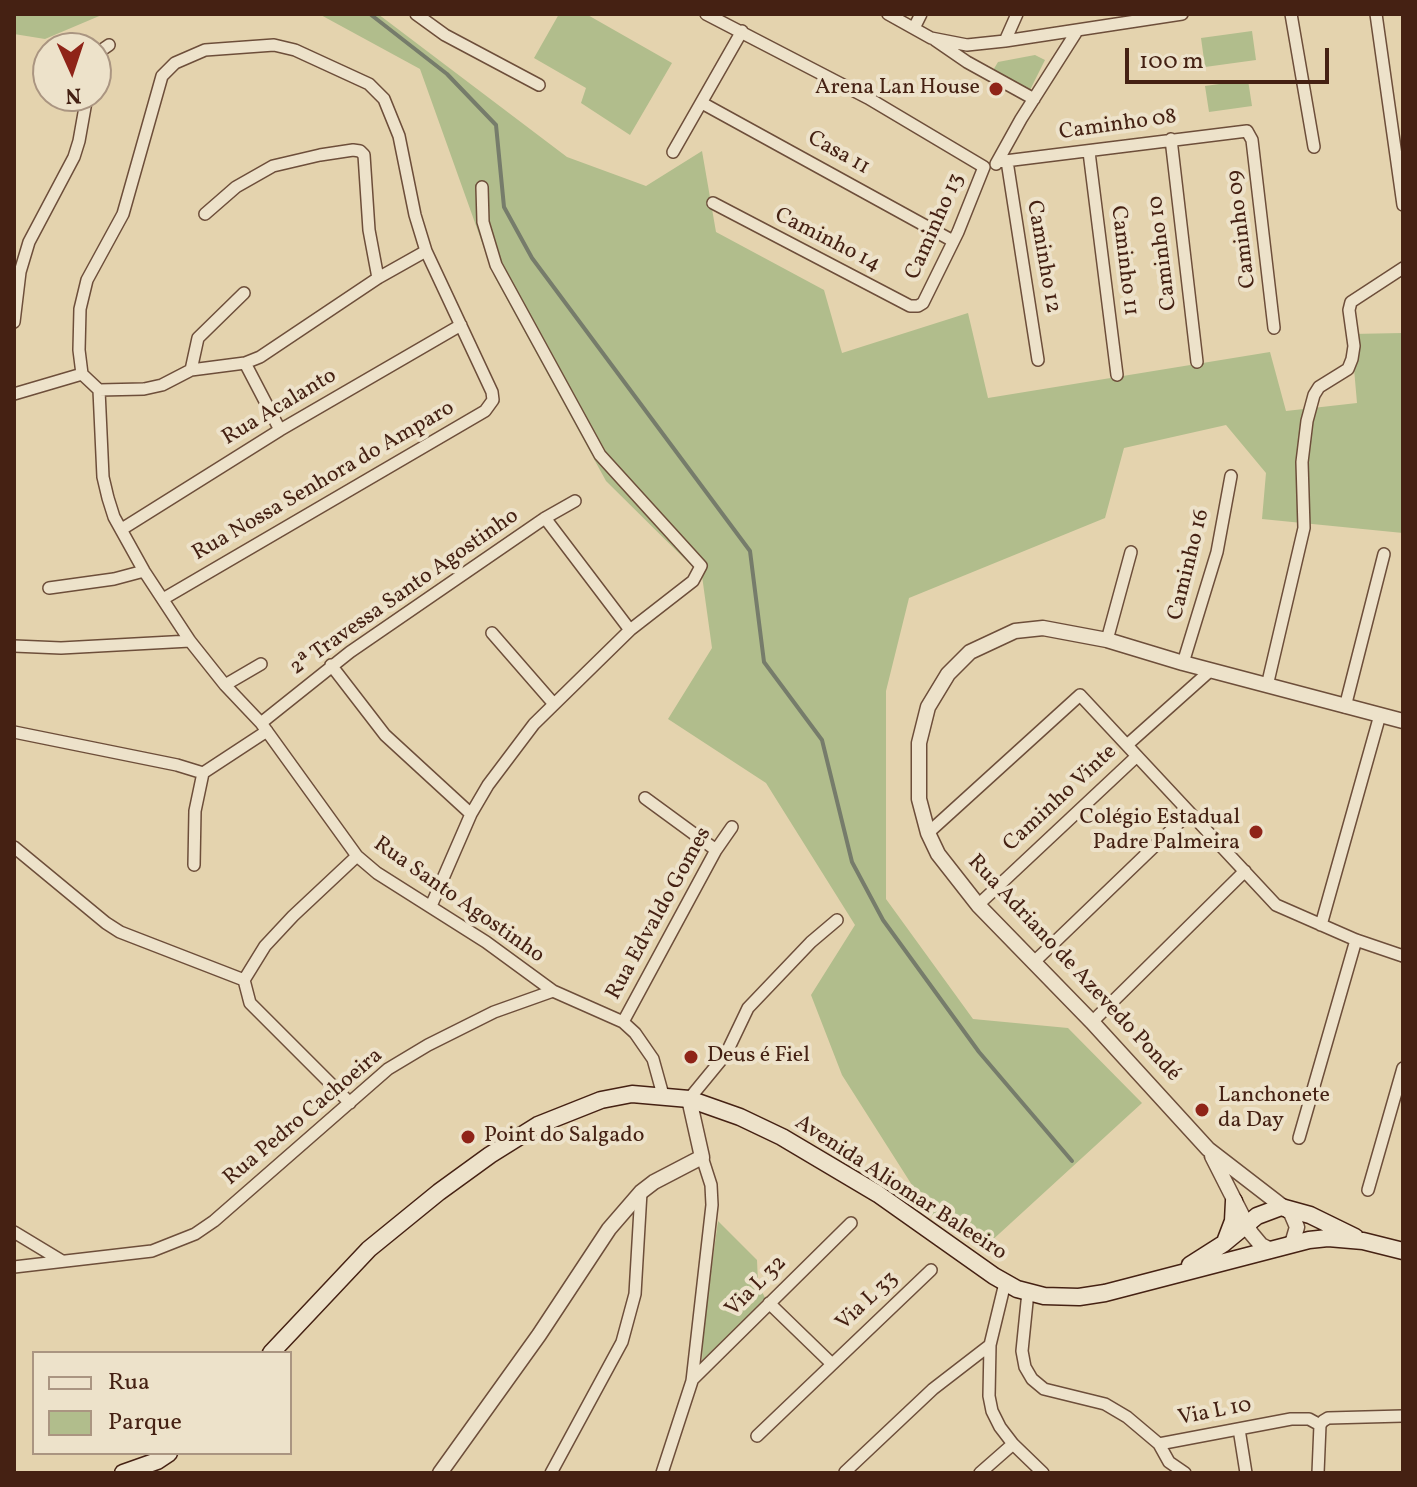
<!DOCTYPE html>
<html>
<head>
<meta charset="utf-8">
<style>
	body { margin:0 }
	#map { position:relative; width:1417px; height:1487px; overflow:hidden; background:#e4d3ae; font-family:Vollkorn,serif }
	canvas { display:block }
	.frame { position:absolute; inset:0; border:16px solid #452113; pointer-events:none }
	.legend { position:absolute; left:32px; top:1351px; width:260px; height:104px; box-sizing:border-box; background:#ede2ca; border:2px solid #aa9581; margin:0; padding:10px 14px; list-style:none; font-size:24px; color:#452113 }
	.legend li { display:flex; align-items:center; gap:16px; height:40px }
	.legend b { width:40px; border:2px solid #aa9581 }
	.north { position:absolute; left:32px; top:32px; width:80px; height:80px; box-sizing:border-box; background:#ede2ca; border:2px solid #aa9581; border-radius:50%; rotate:177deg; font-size:22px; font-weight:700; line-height:32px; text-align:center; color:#452113 }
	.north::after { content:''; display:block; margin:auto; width:28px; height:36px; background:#8f2418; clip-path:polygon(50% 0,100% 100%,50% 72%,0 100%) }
	.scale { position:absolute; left:1125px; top:48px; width:204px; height:36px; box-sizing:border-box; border:4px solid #452113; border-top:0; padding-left:10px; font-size:24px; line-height:28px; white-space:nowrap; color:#452113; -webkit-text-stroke:6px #ede2ca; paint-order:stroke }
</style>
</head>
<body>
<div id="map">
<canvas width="1417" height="1487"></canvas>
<div class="frame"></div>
<ul class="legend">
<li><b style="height:10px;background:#ede2ca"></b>Rua</li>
<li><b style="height:22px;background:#b1bd8c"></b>Parque</li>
</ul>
<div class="north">N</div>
<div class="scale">100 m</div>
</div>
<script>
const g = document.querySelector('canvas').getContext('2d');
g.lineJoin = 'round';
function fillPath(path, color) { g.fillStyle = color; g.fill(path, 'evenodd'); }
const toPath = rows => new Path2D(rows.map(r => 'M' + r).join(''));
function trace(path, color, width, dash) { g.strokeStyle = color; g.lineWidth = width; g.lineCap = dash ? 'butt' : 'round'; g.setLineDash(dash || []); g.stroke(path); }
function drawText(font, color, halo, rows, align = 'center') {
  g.font = font + ' Vollkorn,serif'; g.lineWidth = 8; g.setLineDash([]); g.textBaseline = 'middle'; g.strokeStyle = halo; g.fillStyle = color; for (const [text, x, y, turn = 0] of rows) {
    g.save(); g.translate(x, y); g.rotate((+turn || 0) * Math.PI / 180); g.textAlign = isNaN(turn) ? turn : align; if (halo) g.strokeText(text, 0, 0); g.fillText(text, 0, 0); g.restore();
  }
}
const green = toPath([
	[14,14,104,14,45,39,14,34],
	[319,14,378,14,567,157,646,186,702,151,716,232,824,290,842,353,968,313,988,398,1270,352,1286,411,1357,403,1351,334,1403,333,1403,533,1262,519,1266,473,1226,425,1124,448,1105,518,909,598,886,691,886,899,973,1019,1068,1028,1142,1103,988,1244,931,1215,842,1075,811,995,855,925,766,783,668,719,712,648,702,576,606,481,494,276,420,69],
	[559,14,586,14,672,63,630,135,581,103,586,88,534,58],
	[1252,31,1256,60,1205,67,1201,38],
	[1035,55,1045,60,1030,90,992,72,998,62],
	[1248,80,1252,106,1209,112,1205,86],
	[718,1221,757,1260,758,1283,765,1298,702,1362,703,1330]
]);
const stream = toPath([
	[370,14,447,74,496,125,504,207,532,258,750,551,764,662,822,740,852,862,883,920,979,1052,1072,1161]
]);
const minor = toPath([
	[416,14,445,35,539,85],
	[706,14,868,98,984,167],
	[888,14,931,38,967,45,1005,41,1182,14],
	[1291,14,1314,147],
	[1376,14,1403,205],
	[914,28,921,14],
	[935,40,967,62,1034,99],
	[1005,41,1017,14],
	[96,54,109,45],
	[702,103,953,241],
	[1171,139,1197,362],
	[673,152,742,31],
	[1089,152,1117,375],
	[1007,161,1038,360],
	[997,162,1247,131,1252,140,1274,328],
	[996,164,1021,119,1077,31],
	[713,203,910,306,918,306,923,303,958,232,984,167],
	[205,214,236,187,273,166,320,155,353,150,360,151,364,155,369,230,378,278],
	[14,322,20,272,29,242,74,157,79,141,87,96],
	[245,363,280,430],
	[191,370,198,338,244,293],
	[99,390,144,389,162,385,191,370,245,363,260,357,378,278,426,251],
	[14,394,82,374],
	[545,518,630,630],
	[122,529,280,430,461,325],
	[49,588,114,579,144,571],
	[163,599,485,411,493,400,492,392,426,251,415,215,399,136,384,99,369,84,295,50,274,45,205,50,175,63,162,76,123,214,87,280,80,309,79,350,82,374,99,390,103,477,108,498,114,517,144,571,190,641,225,685,261,723,357,856,377,873,486,942,553,991],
	[492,633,553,703],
	[1107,640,1131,552],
	[14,646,61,648,190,641],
	[1183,663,1217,552,1231,476],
	[331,665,385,735,471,814],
	[225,685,261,664],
	[1267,686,1304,528,1302,462,1307,421,1314,395,1319,387,1348,369,1352,359,1354,346,1349,310,1351,302,1403,268],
	[1345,707,1384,554],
	[261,723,350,652,545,518,575,501],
	[14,732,177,765,203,773],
	[1127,745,1211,670],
	[645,798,716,850],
	[928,833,1080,695,1276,905,1356,940,1403,956],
	[14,847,106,923,120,932,244,980],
	[194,865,195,811,203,773,267,731],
	[978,905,1137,756],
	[431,906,471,814,488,785,534,724,630,630,693,581,701,566,600,455,496,265,483,222,482,187],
	[1321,925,1380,715],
	[1033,963,1189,813],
	[244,980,265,946,293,916,357,856],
	[244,980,250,1003,350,1103],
	[623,1022,716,850,732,827],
	[1092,1022,1245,871],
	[689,1099,726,1054,748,1008,811,942,837,920],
	[1299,1138,1356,940],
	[1368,1190,1403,1068],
	[14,1232,62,1261],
	[14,1267,152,1251,195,1234,214,1221,388,1069,428,1045,494,1012,553,991,623,1022,635,1033,653,1059,663,1095],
	[1005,1283,990,1345,989,1396,992,1411,1000,1427,1013,1444,1043,1473],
	[1028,1292,1022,1351,1025,1367,1032,1379,1044,1389,1105,1404,1127,1417,1159,1444,1169,1462,1185,1473],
	[769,1303,832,1364],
	[692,1380,851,1223],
	[1239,1429,1246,1473],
	[757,1436,931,1270],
	[1159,1444,1291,1419,1309,1419,1320,1425],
	[845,1472,933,1389,990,1345],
	[551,1473,622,1342,635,1294,641,1192],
	[662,1473,692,1381,712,1205,711,1185,702,1157],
	[980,1473,1013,1444],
	[1318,1473,1320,1425,1323,1421,1328,1418,1403,1416]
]);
const tertiary = toPath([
	[1212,1156,1251,1233,1261,1245,1269,1249],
	[1292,1244,1297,1227,1291,1213,1208,1149,1092,1022,978,905,938,854,928,833,919,799,919,743,928,707,948,674,970,652,1015,631,1043,628,1107,640,1183,663,1403,721],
	[440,1473,539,1335,609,1229,641,1192,654,1182,702,1157,689,1099]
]);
const secondary = toPath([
	[1225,1242,1233,1221,1234,1201],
	[1190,1265,1223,1244,1257,1216,1281,1207,1310,1215,1355,1237],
	[271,1353,369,1249,439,1192,490,1155,538,1125,601,1100,632,1094,689,1099,740,1117,782,1137,878,1194,994,1276,1017,1289,1044,1296,1079,1297,1105,1293,1309,1240,1328,1238,1363,1241,1403,1251],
	[123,1473,157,1461,169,1453]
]);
const markers = [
	[996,89,8,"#8f2418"],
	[1256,832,8,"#8f2418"],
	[691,1057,8,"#8f2418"],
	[1202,1110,8,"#8f2418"],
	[468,1137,8,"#8f2418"]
];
const poiNames = [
	["Arena Lan House",980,89,"right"],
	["Colégio Estadual",1240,819,"right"],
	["Padre Palmeira",1240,844,"right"],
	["Deus é Fiel",707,1057],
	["Lanchonete",1218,1097],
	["da Day",1218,1122],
	["Point do Salgado",484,1137]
];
const streetNames = [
	["Caminho 08",1118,126,-8],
	["Casa 11",838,154,29],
	["Caminho 13",936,227,-66],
	["Caminho 09",1243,229,-97],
	["Caminho 14",827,241,27],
	["Caminho 10",1164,253,-97],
	["Caminho 12",1042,257,80],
	["Caminho 11",1123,261,83],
	["Rua Acalanto",280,408,-31],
	["Rua Nossa Senhora do Amparo",324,482,-30],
	["Caminho 16",1190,565,-76],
	["2ª Travessa Santo Agostinho",405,593,-35],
	["Caminho Vinte",1061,799,-43],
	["Rua Santo Agostinho",458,901,35],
	["Rua Edvaldo Gomes",660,914,-61],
	["Rua Adriano de Azevedo Pondé",1073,969,47],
	["Rua Pedro Cachoeira",304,1118,-40],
	["Avenida Aliomar Baleeiro",900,1189,33],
	["Via L 32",757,1287,-45],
	["Via L 33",868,1302,-43],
	["Via L 10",1215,1413,-11]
];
fillPath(green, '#b1bd8c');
trace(stream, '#767c6b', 4);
trace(minor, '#6d4e3a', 14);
trace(tertiary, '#6d4e3a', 17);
trace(secondary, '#452113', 19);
trace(minor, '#ede2ca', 11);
trace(tertiary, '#ede2ca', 14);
trace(secondary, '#ede2ca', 16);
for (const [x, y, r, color] of markers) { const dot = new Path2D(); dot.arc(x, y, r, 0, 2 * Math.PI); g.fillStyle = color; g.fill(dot); trace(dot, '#ede2ca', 3); }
drawText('22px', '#452113', '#ede2ca', poiNames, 'left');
drawText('22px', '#452113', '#ede2ca', streetNames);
</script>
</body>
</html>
